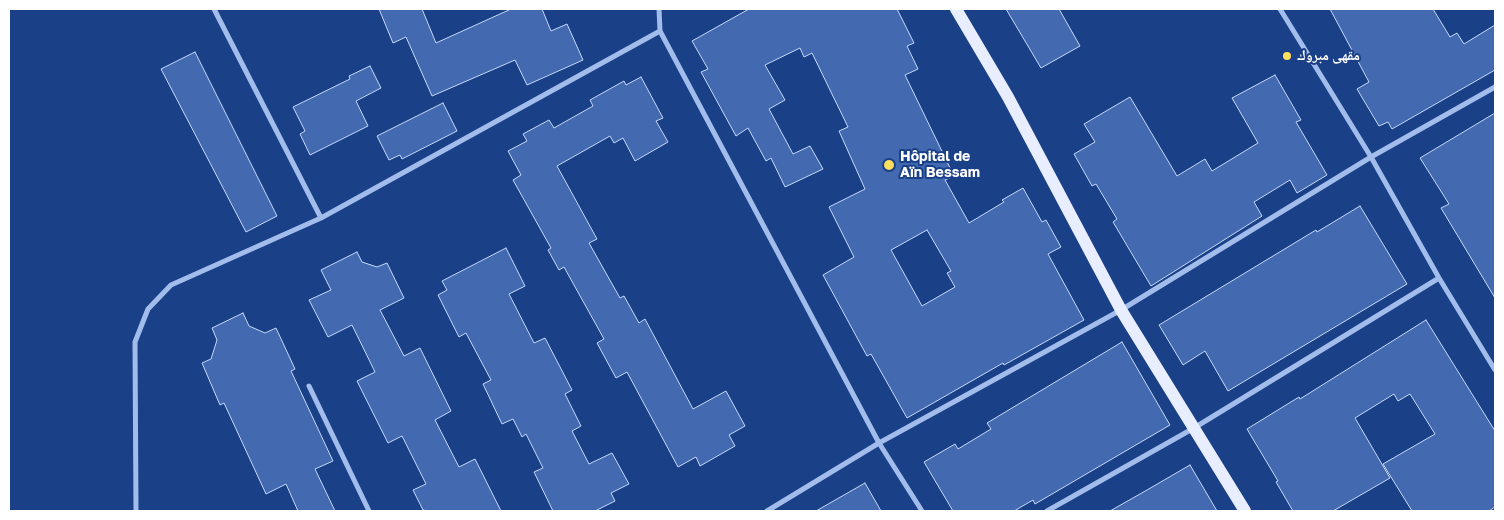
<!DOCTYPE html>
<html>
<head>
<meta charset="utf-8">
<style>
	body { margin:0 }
	#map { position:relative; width:1504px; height:520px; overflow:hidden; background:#1a4088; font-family:"Golos Text",sans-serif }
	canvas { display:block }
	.frame { position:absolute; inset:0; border:10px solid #fff; pointer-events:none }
</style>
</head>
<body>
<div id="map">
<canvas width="1504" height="520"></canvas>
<div class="frame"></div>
</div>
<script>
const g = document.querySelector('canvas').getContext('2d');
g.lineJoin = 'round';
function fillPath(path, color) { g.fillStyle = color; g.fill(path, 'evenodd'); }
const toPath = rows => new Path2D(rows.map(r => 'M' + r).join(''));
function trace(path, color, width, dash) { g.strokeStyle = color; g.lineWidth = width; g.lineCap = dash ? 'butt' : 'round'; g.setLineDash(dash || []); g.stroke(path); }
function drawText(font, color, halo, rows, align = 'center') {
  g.font = font + ' "Golos Text","Noto Naskh Arabic",sans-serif'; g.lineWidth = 4; g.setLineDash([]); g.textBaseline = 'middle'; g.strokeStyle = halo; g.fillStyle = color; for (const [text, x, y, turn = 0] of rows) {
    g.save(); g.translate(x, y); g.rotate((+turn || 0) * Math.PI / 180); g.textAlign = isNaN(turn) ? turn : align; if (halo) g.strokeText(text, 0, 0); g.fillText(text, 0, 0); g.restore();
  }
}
const building = toPath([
	[379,9,422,9,436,43,511,9,542,9,551,31,567,24,583,60,527,85,515,60,432,96,406,37,393,43,379,9],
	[749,9,897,9,914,43,907,46,918,69,905,75,954,176,945,180,969,223,1004,202,1002,200,1023,188,1042,222,1046,220,1061,247,1048,254,1084,320,1004,365,1003,363,907,418,871,354,867,356,823,275,854,257,829,207,865,189,839,131,848,127,812,53,804,57,800,48,765,65,785,100,769,109,793,154,810,146,823,169,785,187,771,158,766,161,748,128,736,136,701,72,708,69,692,41,749,9],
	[927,230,951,271,947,273,955,287,922,306,891,250,927,230],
	[1006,9,1059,9,1080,46,1041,68,1006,9],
	[1330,9,1433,9,1450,37,1457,33,1464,44,1495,25,1495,70,1392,129,1388,122,1379,126,1357,89,1369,82,1330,9],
	[195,52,277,216,246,232,161,69,195,52],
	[370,66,381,88,356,101,368,126,310,155,300,134,305,131,293,107,350,79,349,76,370,66],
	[1275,75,1301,120,1296,122,1327,175,1297,193,1290,180,1254,202,1262,216,1151,286,1113,222,1117,219,1096,184,1092,186,1074,154,1095,142,1084,124,1130,97,1177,176,1205,159,1212,171,1258,143,1232,98,1275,75],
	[641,77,663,118,656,121,668,142,635,161,623,138,614,143,610,136,557,166,597,239,589,243,620,298,624,296,639,323,645,319,693,409,726,391,745,426,729,435,735,446,700,466,696,457,678,467,627,372,616,378,597,343,604,339,564,267,559,270,548,250,551,248,513,180,521,175,508,151,527,141,523,134,549,120,554,128,593,106,590,100,624,81,626,85,641,77],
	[443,103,457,131,402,159,400,155,389,160,377,136,443,103],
	[1495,113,1495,298,1441,208,1449,204,1420,158,1495,113],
	[1360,206,1407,284,1228,391,1205,351,1183,365,1159,325,1316,230,1317,232,1360,206],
	[506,248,525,286,509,294,534,343,545,338,572,390,565,394,581,426,572,431,589,464,612,453,629,484,611,493,615,501,595,511,553,511,534,472,543,468,526,434,522,437,513,419,502,424,483,384,491,380,466,333,459,337,438,295,447,290,442,281,506,248],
	[357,252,362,262,377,267,387,263,404,298,380,310,404,356,420,348,451,411,435,420,459,467,475,459,501,511,428,511,423,510,413,490,426,484,402,436,388,443,357,381,375,372,352,325,328,337,309,300,331,290,321,270,357,252],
	[243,313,249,326,265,333,276,328,295,369,291,371,333,461,315,469,335,511,298,511,286,484,266,494,224,403,220,405,202,363,211,359,217,340,212,328,243,313],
	[1426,320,1495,431,1495,507,1489,511,1412,511,1383,464,1435,434,1410,394,1398,401,1394,394,1355,418,1390,478,1333,511,1293,511,1276,482,1278,481,1247,429,1299,397,1300,399,1426,320],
	[1122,342,1170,425,1035,504,1033,500,1014,511,953,511,924,462,955,444,958,449,991,429,987,423,1122,342],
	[1190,465,1217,511,1110,511,1147,490,1190,465],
	[865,483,881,511,816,511,865,483]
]);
const street = toPath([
	[214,9,321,218,660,31],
	[659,9,660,31,879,443,922,511],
	[1280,9,1371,157,1439,278,1495,370],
	[309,386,369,511],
	[136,511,135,342,148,309,171,285,321,218],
	[767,511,879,443,1121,310,1371,157,1495,87],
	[1047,511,1194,428,1439,278]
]);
const primary = toPath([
	[956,9,1008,97,1121,310,1245,511]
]);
const markers = [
	[1287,56,5,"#ffdf5e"],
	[889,165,6,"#ffdf5e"]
];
const poiNames = [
	["مقهى مبروك",1297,56],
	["Hôpital de",900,157],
	["Aïn Bessam",900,173]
];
fillPath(building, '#4369b1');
trace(building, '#c7d9f9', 1);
trace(street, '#a2bdec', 5);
trace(primary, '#e8eeff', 12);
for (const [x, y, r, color] of markers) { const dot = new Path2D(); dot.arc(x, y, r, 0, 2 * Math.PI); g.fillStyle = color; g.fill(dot); trace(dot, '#1a4088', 2); }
drawText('bold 14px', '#fff', '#1a4088', poiNames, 'left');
</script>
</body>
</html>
